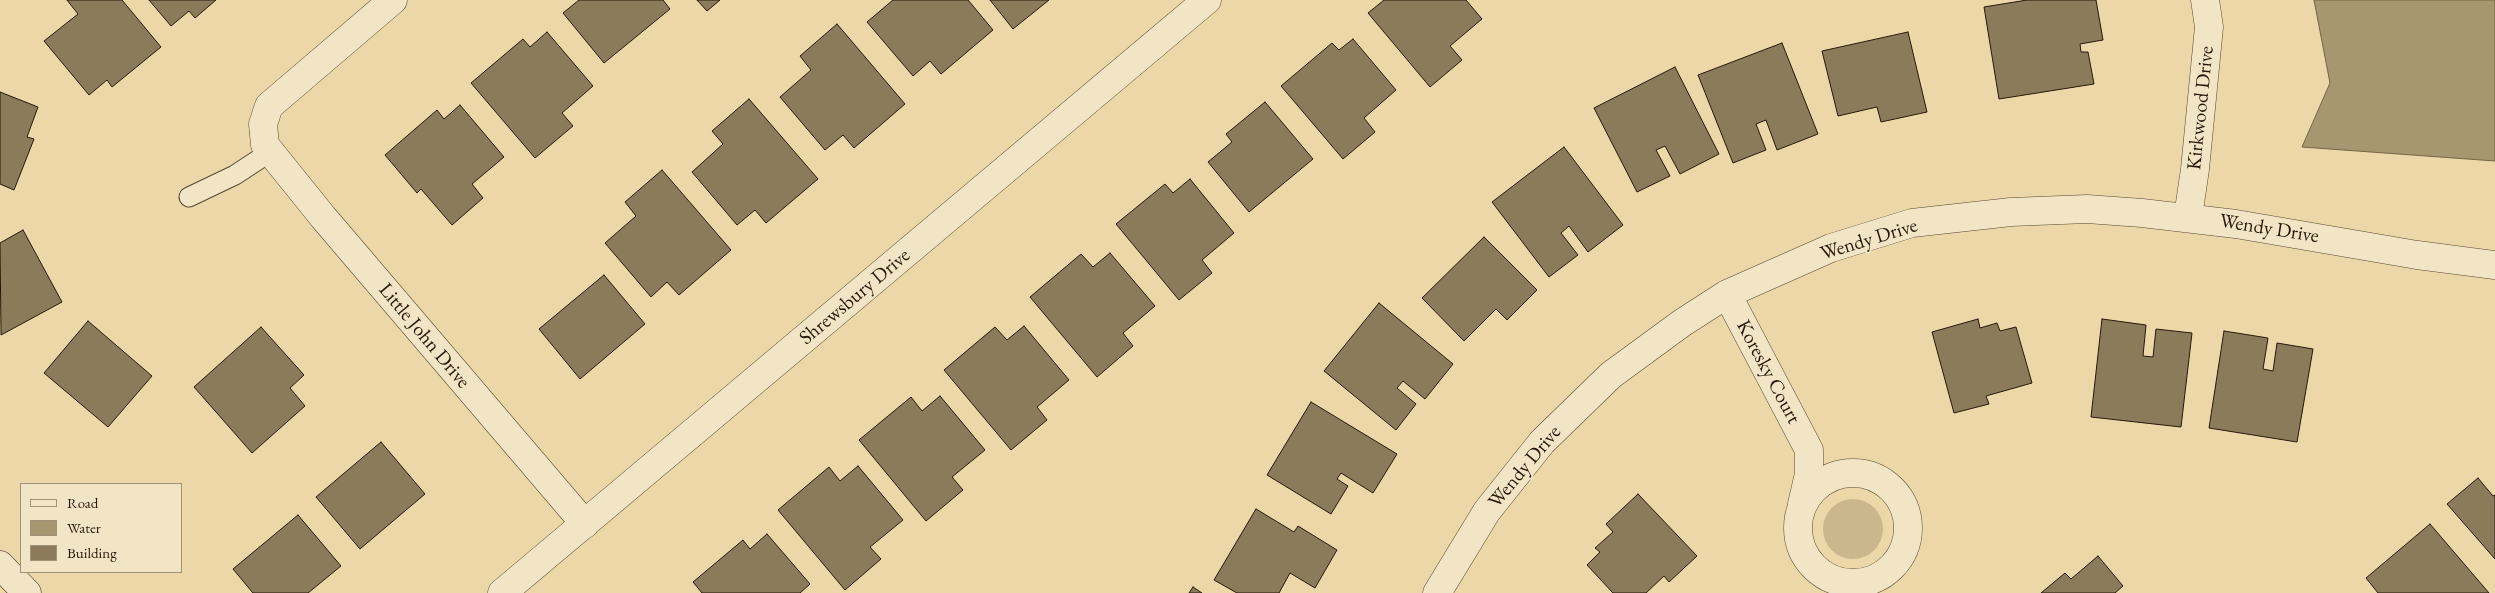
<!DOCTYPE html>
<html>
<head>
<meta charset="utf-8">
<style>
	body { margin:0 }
	#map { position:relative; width:2495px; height:593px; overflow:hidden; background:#ebd7a7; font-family:"EB Garamond",serif }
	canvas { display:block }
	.legend { position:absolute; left:20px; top:483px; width:162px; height:90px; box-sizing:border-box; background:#f2e5c6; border:1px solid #a0937a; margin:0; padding:6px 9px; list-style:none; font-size:15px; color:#261809 }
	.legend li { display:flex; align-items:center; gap:10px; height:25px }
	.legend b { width:25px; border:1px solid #a0937a }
</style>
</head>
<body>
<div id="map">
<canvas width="2495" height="593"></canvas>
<ul class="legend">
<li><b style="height:6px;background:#f2e5c6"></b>Road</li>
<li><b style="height:14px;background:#a89671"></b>Water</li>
<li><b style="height:14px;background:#8c7b5b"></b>Building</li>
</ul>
</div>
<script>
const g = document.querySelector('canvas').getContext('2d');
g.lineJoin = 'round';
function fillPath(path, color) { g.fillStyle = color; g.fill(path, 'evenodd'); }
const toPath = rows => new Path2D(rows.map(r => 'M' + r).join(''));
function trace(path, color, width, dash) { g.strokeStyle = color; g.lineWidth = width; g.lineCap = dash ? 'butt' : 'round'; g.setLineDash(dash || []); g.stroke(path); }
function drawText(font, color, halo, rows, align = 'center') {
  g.font = font + ' "EB Garamond",serif'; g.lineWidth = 4; g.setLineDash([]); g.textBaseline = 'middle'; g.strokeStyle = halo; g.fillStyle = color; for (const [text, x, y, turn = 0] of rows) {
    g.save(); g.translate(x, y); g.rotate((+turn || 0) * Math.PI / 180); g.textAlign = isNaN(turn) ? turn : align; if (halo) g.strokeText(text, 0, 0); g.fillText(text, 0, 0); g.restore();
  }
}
const green = toPath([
	'1823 529a30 30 0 1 1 60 0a30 30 0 1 1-60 0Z'
]);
const water = toPath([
	[2314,0,2495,0,2495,161,2302,147,2330,83,2314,0]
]);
const building = toPath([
	[67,0,122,0,161,47,112,87,107,80,89,95,44,41,78,14,67,0],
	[149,0,216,0,195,18,189,11,171,26,149,0],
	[579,0,663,0,670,9,604,63,563,13,579,0],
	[697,0,720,0,707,11,697,0],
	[893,0,968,0,993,30,941,74,930,61,913,76,867,22,893,0],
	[990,0,1049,0,1013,29,990,0],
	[1384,0,1466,0,1482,19,1450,46,1462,60,1430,87,1368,13,1384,0],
	[2027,0,2096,0,2103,40,2080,44,2081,52,2088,52,2094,84,1999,99,1984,7,2027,0],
	[837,24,905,104,854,148,843,135,825,150,780,97,811,70,800,56,837,24],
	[547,32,593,86,562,113,573,126,535,158,471,83,523,39,530,47,547,32],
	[1908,32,1927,112,1881,122,1877,107,1838,116,1822,51,1908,32],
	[1353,39,1396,90,1364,118,1375,132,1343,159,1281,86,1332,43,1339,50,1353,39],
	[1782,43,1818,134,1777,150,1766,120,1756,124,1766,150,1733,163,1698,75,1782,43],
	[1675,67,1719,154,1680,174,1665,146,1656,150,1670,176,1637,192,1594,108,1675,67],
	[0,92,38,107,27,137,34,139,14,190,0,184,0,92],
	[749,99,818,179,766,223,755,210,737,225,692,172,723,144,712,131,749,99],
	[1265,102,1313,159,1249,212,1208,162,1232,142,1226,134,1265,102],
	[460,105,504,157,472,184,483,198,452,225,421,189,417,193,385,155,437,110,444,119,460,105],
	[1564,147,1623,225,1588,252,1569,226,1561,233,1578,255,1549,277,1492,202,1564,147],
	[662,170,731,250,679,295,667,282,651,297,605,243,636,216,625,202,662,170],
	[1190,179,1234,233,1202,260,1212,273,1179,300,1116,224,1165,184,1173,193,1190,179],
	[23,230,62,302,1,335,0,243,23,230],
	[1484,237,1537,290,1507,320,1496,309,1464,341,1422,298,1484,237],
	[1110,253,1155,306,1123,333,1133,346,1097,377,1030,297,1081,254,1093,267,1110,253],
	[604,275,645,324,580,379,539,329,604,275],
	[1379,303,1453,364,1425,399,1403,381,1397,388,1416,404,1396,430,1324,371,1379,303],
	[1978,319,1980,328,1997,323,2000,331,2016,327,2032,383,1986,396,1989,404,1954,413,1932,332,1978,319],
	[2102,319,2146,325,2143,356,2153,357,2156,329,2192,333,2181,427,2091,417,2102,319],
	[88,321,152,376,108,427,44,373,88,321],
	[1024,326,1069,380,1037,407,1047,420,1011,450,944,370,995,327,1007,340,1024,326],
	[261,327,304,375,290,388,305,406,252,453,194,387,261,327],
	[2224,331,2268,338,2263,369,2273,371,2277,343,2313,349,2297,442,2209,428,2224,331],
	[940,396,985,450,952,477,963,490,926,521,859,440,911,397,922,411,940,396],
	[1311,402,1397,454,1373,493,1341,473,1337,479,1348,486,1331,514,1267,475,1311,402],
	[381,442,425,494,360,549,316,497,381,442],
	[858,466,903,520,870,547,881,559,845,590,778,510,829,467,840,481,858,466],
	[2478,478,2493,496,2495,495,2495,559,2447,504,2478,478],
	[1638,494,1697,556,1669,582,1664,576,1646,593,1613,593,1587,565,1600,552,1595,548,1613,532,1606,524,1638,494],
	[1256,509,1294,532,1298,526,1337,550,1315,588,1290,573,1279,593,1237,593,1214,580,1256,509],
	[298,515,341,566,308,593,253,593,233,569,298,515],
	[2430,524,2489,593,2378,593,2366,578,2430,524],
	[767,534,810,584,800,593,702,593,693,582,743,540,750,549,767,534],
	[2098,556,2123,586,2115,593,2041,593,2065,573,2071,579,2098,556],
	[1193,587,1202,593,1189,593,1193,587]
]);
const service = toPath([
	[189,197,235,175,270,152]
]);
const minor = toPath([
	[393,0,269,106,263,124,265,145,323,217,585,524],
	[2188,217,2195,169,2209,27,2205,0],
	[1727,294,1809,450,1809,474,1802,504],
	'1798 528a55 55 0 1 1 110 0a55 55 0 1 1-110 0Z',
	[502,593,1207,0],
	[1437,593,1487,511,1542,442,1611,375,1682,323,1727,294,1831,248,1912,223,2011,212,2087,209,2142,213,2236,224,2417,255,2495,265]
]);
const secondary = toPath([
	[0,565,27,593]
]);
const streetNames = [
	["Kirkwood Drive",2201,108,-84],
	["Wendy Drive",2269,229,9],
	["Wendy Drive",1869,240,-17],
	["Shrewsbury Drive",855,297,-40],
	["Little John Drive",424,336,50],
	["Koresky Court",1768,372,62],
	["Wendy Drive",1525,467,-50]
];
fillPath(green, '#cab78c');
fillPath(water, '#a89671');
trace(water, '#746447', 1);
fillPath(building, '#8c7b5b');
trace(building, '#261809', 1);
trace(service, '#574830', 21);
trace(minor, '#574830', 29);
trace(secondary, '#261809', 29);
trace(service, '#f2e5c6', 19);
trace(minor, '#f2e5c6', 28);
trace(secondary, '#f2e5c6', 28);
drawText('20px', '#261809', '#f2e5c6', streetNames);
</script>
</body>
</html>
